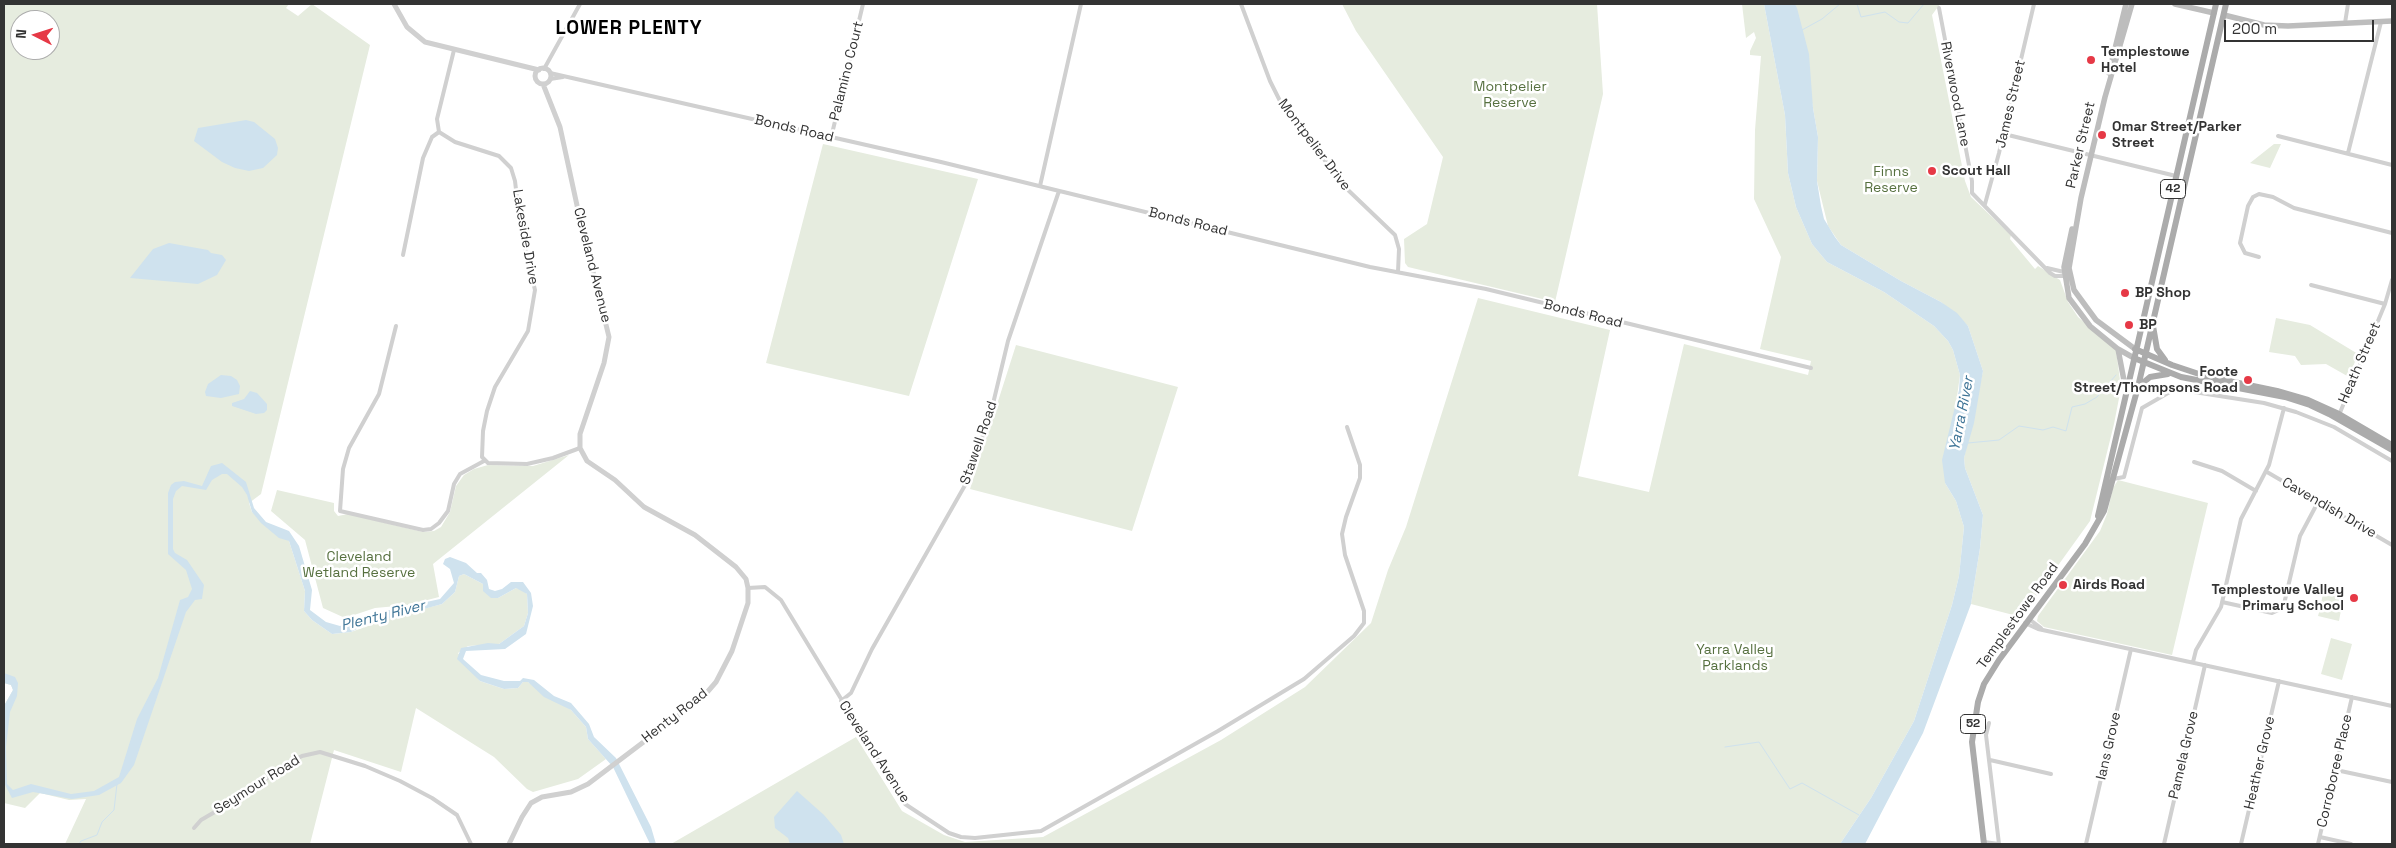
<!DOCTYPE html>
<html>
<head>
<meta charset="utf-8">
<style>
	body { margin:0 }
	#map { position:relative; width:2396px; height:848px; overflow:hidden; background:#fff; font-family:"Space Grotesk",sans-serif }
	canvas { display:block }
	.frame { position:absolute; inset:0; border:5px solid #333; pointer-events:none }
	.north { position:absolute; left:10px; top:10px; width:50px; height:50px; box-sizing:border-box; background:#fff; border:1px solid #adadad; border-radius:50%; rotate:275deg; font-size:14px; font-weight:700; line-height:20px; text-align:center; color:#333 }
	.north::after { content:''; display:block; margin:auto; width:18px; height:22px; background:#e63946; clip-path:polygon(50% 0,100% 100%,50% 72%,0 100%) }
	.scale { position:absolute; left:2224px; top:20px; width:150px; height:22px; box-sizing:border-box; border:2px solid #333; border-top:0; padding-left:6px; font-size:15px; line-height:18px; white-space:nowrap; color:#333; -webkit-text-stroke:4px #fff; paint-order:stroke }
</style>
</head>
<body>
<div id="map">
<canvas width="2396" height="848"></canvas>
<div class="frame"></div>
<div class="north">N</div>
<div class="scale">200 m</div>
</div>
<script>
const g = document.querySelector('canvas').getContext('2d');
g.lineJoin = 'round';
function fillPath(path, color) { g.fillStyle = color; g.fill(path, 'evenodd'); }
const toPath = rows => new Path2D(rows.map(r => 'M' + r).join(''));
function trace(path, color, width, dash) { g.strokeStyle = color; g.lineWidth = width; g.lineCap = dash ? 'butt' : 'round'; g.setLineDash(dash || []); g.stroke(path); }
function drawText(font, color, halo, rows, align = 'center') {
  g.font = font + ' "Space Grotesk",sans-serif'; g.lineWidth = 5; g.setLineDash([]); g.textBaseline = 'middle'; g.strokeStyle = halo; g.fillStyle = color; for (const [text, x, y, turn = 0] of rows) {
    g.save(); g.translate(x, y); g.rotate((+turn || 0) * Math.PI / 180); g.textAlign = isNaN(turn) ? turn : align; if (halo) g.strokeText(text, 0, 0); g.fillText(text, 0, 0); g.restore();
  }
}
const green = toPath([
	[4,4,289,4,286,8,298,16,312,4,370,45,261,494,249,503,252,512,289,541,305,591,304,611,312,620,332,634,351,632,396,616,442,604,455,592,459,576,464,574,483,584,498,598,516,588,521,589,527,594,528,613,524,626,499,644,468,646,458,653,480,681,504,689,518,688,523,682,528,682,571,710,586,727,588,739,606,759,578,779,533,792,527,789,494,757,416,708,401,772,334,750,310,844,65,844,86,799,69,800,40,793,25,808,4,803,4,712,5,704,13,690,11,685,4,683],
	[20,20,50,20,50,50,20,50],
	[1342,4,1597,4,1603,94,1555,302,1408,267,1405,263,1404,239,1427,224,1443,157,1356,31],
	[1742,4,1764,4,1785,115,1788,173,1796,207,1812,244,1827,262,1884,292,1934,326,1948,341,1953,350,1960,375,1945,483,1956,501,1964,527,1959,576,1952,605,1914,721,1871,798,1840,844,671,844,856,737,902,811,944,835,965,842,1043,837,1221,740,1305,687,1371,623,1388,570,1406,527,1478,298,1610,330,1578,476,1649,492,1684,344,1808,375,1811,361,1760,349,1781,257,1754,199,1755,130,1761,56,1750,55,1750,51,1756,38,1754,32,1746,38],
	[1795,4,1940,4,1932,15,1965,181,1971,197,2011,235,2010,239,2035,269,2038,266,2060,280,2068,302,2078,317,2116,350,2121,388,2114,424,2090,521,2021,617,1971,604,1980,548,1983,515,1965,468,1964,458,1983,371,1968,326,1941,302,1901,281,1841,245,1828,226,1817,181,1818,137],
	[823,144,978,179,909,396,766,363],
	[2274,144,2281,144,2270,168,2250,163],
	[2276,318,2310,325,2358,354,2349,377,2326,364,2301,365,2295,356,2269,352],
	[1016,345,1178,387,1132,531,970,489],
	[569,455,433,564,439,597,408,605,375,608,345,618,323,608,305,540,271,511,277,490,334,503,334,511,338,516,348,514,423,532,434,531,441,527,450,512,456,486,464,475,474,469,488,465,533,466],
	[2118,480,2208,503,2172,655,2044,627,2037,621,2038,616,2100,531,2107,514,2113,488],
	[2323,593,2344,598,2341,609,2321,604],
	[2321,605,2341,610,2339,621,2318,616],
	[2331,638,2352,644,2342,680,2321,674]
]);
const water = toPath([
	[1764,4,1795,4,1797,8,1809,54,1813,108,1818,137,1817,181,1821,206,1824,219,1835,237,1841,245,1901,281,1941,302,1957,313,1968,326,1983,371,1974,423,1964,458,1965,468,1983,515,1980,548,1971,604,1923,733,1865,844,1840,844,1871,798,1914,721,1952,605,1959,576,1964,527,1956,501,1945,483,1942,460,1959,390,1960,375,1953,350,1948,341,1934,326,1884,292,1827,262,1812,244,1796,207,1788,173,1785,115],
	[246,120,254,122,275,139,278,148,277,155,263,168,249,171,235,168,222,162,194,141,198,128],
	[169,243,208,250,211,253,222,255,226,260,217,275,198,284,130,278,153,249],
	[221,375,231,376,237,380,240,386,239,394,221,398,206,396,205,392,208,384],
	[250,391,257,393,267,404,267,410,264,413,256,414,232,406,232,403,244,399],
	[222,463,246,482,254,508,266,522,289,531,299,546,312,590,310,610,326,622,340,626,367,615,440,599,454,583,450,569,443,564,445,559,450,557,466,563,477,573,481,573,487,580,489,589,495,591,502,589,511,582,523,582,531,593,533,606,526,634,505,649,466,651,463,659,481,675,504,681,520,681,523,678,534,680,554,696,571,703,589,724,594,737,616,758,651,827,656,844,650,844,613,767,588,739,586,727,571,710,544,697,528,682,523,682,518,688,504,689,480,681,457,659,461,648,488,643,499,644,524,626,528,613,527,594,516,588,498,598,491,598,483,591,483,584,464,574,459,576,455,592,442,604,373,623,366,621,363,626,351,632,332,634,312,620,304,611,305,591,289,541,279,538,261,523,252,512,247,495,242,487,227,474,222,474,212,480,206,490,182,486,176,491,173,499,173,549,175,553,187,560,204,585,202,599,195,600,186,612,134,765,121,783,99,795,72,799,33,792,12,798,4,783,4,712,5,704,13,690,11,685,4,683,4,673,15,677,18,683,17,696,10,712,6,747,7,784,13,790,31,784,71,794,94,791,119,777,137,719,158,678,180,600,188,597,192,589,186,570,168,554,168,493,171,485,175,482,184,481,202,486,211,466],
	[797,791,824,815,841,835,844,844,790,844,788,838,775,828,774,817]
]);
const stream = toPath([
	[1857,4,1861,17,1885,12,1899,22,1908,23,1924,4],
	[1802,30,1822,19,1840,4],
	[1968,443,1999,440,2019,426,2043,430,2053,427,2066,431,2072,407,2085,404,2097,397,2116,375],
	[1725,747,1759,742,1790,789,1802,783,1859,815],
	[79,844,81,841,97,835,102,822,114,810,117,784]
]);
const minor = toPath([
	[1241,4,1270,81,1283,107,1348,190,1395,235,1399,249,1398,272],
	[1939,8,1972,181,1972,193,2050,273,2055,276,2064,276],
	[2345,23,2348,4],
	[454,50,437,119,439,132,455,142,499,156,511,168,515,181,521,232,535,290,528,331,495,387,487,411,483,431,482,457,488,463,527,464,553,458,580,448],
	[544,69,580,4],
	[550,73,941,162,1370,267,1486,289,1811,368],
	[550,79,563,77],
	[2004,134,2176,176],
	[2278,136,2392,165],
	[831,138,863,4],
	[2348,153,2381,22],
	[1040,186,1081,4],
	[1985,204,1999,153,2034,4],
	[403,255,423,158,432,137,439,132],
	[2259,257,2245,253,2240,243,2248,206,2253,197,2259,194,2273,197,2294,208,2392,233],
	[2047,268,2064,272],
	[2311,285,2385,304],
	[396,326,379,394,349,448,343,469,340,511,423,530,431,529,439,523,448,511,454,484,460,474,484,461],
	[2339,415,2385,304,2392,280],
	[2194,462,2222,471,2256,491],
	[2267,472,2392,545],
	[2113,479,2124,477,2142,408,2175,389,2264,403,2296,412,2334,427,2392,461],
	[748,588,765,587,781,600,905,804,949,833,961,837,975,838,1041,831,1218,731,1304,679,1354,636,1364,623,1364,611,1345,555,1342,534,1346,517,1360,478,1360,465,1347,427],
	[2222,602,2272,613,2281,609,2284,604,2300,536,2318,502],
	[2029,619,2041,628],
	[2025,623,2038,629,2392,706],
	[2193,662,2196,650,2221,607,2241,519,2269,465,2284,408],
	[841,701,851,693,872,649,968,480,992,408,1008,341,1059,191],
	[1989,723,1986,735,1999,844],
	[1990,760,2051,774],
	[2336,770,2392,782],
	[194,828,201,820,244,795,282,767,302,756,320,752,365,766,400,781,432,798,457,815,471,844],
	[2320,837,2351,844],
	[1984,842,1999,844],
	[2086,844,2131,649],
	[2164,844,2205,665],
	[2241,844,2279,681],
	[2318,844,2352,697]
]);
const tertiary = toPath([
	[394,4,407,27,425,42,539,70],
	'535 76a8 8 0 1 1 16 0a8 8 0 1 1-16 0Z',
	[509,844,522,817,531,803,542,797,571,792,588,784,703,697,716,682,732,651,748,603,748,588,746,579,736,567,695,535,644,507,615,480,587,461,580,448,580,434,604,363,609,337,578,210,560,127,543,84]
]);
const secondary = toPath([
	[2132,4,2105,97,2081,198,2069,268,2074,290,2096,320,2135,349],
	[2175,4,2214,13],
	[2224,15,2264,25,2288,26,2392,21],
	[2109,73,2126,4],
	[2072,229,2064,267,2069,298,2090,326,2118,349,2134,358],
	[2118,349,2126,391]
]);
const primary = toPath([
	[2153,326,2157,349,2165,360],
	[2135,349,2172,365,2205,376,2277,391,2308,400,2339,414,2392,445],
	[2134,358,2181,377,2285,397,2310,405,2329,414,2392,450],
	[2138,387,2150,377,2168,374],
	[2098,516,2216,4],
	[1984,844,1972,742,1978,702,1984,684,1999,660,2085,544,2104,511,2138,387,2226,4]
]);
const markers = [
	[2091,60,5,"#e63946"],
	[2102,135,5,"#e63946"],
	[1932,171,5,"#e63946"],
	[2125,293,5,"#e63946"],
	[2129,325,5,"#e63946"],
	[2248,380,5,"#e63946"],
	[2063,585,5,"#e63946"],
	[2354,598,5,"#e63946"]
];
const shields = [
	[2173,189,25],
	[1973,724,25]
];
const shieldNames = [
	["42",2173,189],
	["52",1973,724]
];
const poiNames = [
	["Templestowe",2101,52],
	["Hotel",2101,68],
	["Omar Street/Parker",2112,127],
	["Street",2112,143],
	["Scout Hall",1942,171],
	["BP Shop",2135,293],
	["BP",2139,325],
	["Foote",2238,372,"right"],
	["Street/Thompsons Road",2238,388,"right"],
	["Airds Road",2073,585],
	["Templestowe Valley",2344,590,"right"],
	["Primary School",2344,606,"right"]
];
const streetNames = [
	["Palamino Court",847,71,-76],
	["Riverwood Lane",1955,94,79],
	["James Street",2011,104,-77],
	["Bonds Road",794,129,13],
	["Montpelier Drive",1314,145,53],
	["Parker Street",2081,145,-77],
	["Bonds Road",1188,222,14],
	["Lakeside Drive",525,237,80],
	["Cleveland Avenue",592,265,76],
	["Bonds Road",1583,314,14],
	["Heath Street",2360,363,-67],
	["Stawell Road",979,443,-71],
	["Cavendish Drive",2329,508,30],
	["Templestowe Road",2018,616,-54],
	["Henty Road",675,716,-38],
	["Ians Grove",2109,746,-77],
	["Cleveland Avenue",874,752,57],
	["Pamela Grove",2184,755,-77],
	["Heather Grove",2260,763,-77],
	["Corroboree Place",2335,771,-77],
	["Seymour Road",257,785,-32]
];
const parkNames = [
	["Montpelier",1510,87],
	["Reserve",1510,103],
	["Finns",1891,172],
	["Reserve",1891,188],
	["Cleveland",359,557],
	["Wetland Reserve",359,573],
	["Yarra Valley",1735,650],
	["Parklands",1735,666]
];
const waterNames = [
	["Yarra River",1962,414,-79],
	["Plenty River",383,616,-14]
];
const districtNames = [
	["LOWER PLENTY",629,29]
];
fillPath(green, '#e6ecdf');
fillPath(water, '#cfe2ee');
trace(stream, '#cfe2ee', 1);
trace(minor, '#d0d0d0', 4);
trace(tertiary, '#d0d0d0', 5);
trace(secondary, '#bdbdbd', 5.5);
trace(primary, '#ababab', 6);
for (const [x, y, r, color] of markers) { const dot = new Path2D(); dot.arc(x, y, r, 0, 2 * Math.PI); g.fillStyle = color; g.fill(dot); trace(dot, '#fff', 2); }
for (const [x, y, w] of shields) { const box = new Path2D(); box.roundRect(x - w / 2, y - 9.5, w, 19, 4); g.fillStyle = '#fff'; g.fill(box); trace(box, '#333', 1); }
drawText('bold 12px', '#333', null, shieldNames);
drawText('bold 14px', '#333', '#fff', poiNames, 'left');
drawText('14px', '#333', '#fff', streetNames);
drawText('14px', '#56703f', '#fff', parkNames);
drawText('italic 15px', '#3f7597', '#fff', waterNames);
g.letterSpacing = '1px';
drawText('bold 19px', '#000', '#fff', districtNames);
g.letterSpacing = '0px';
</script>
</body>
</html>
